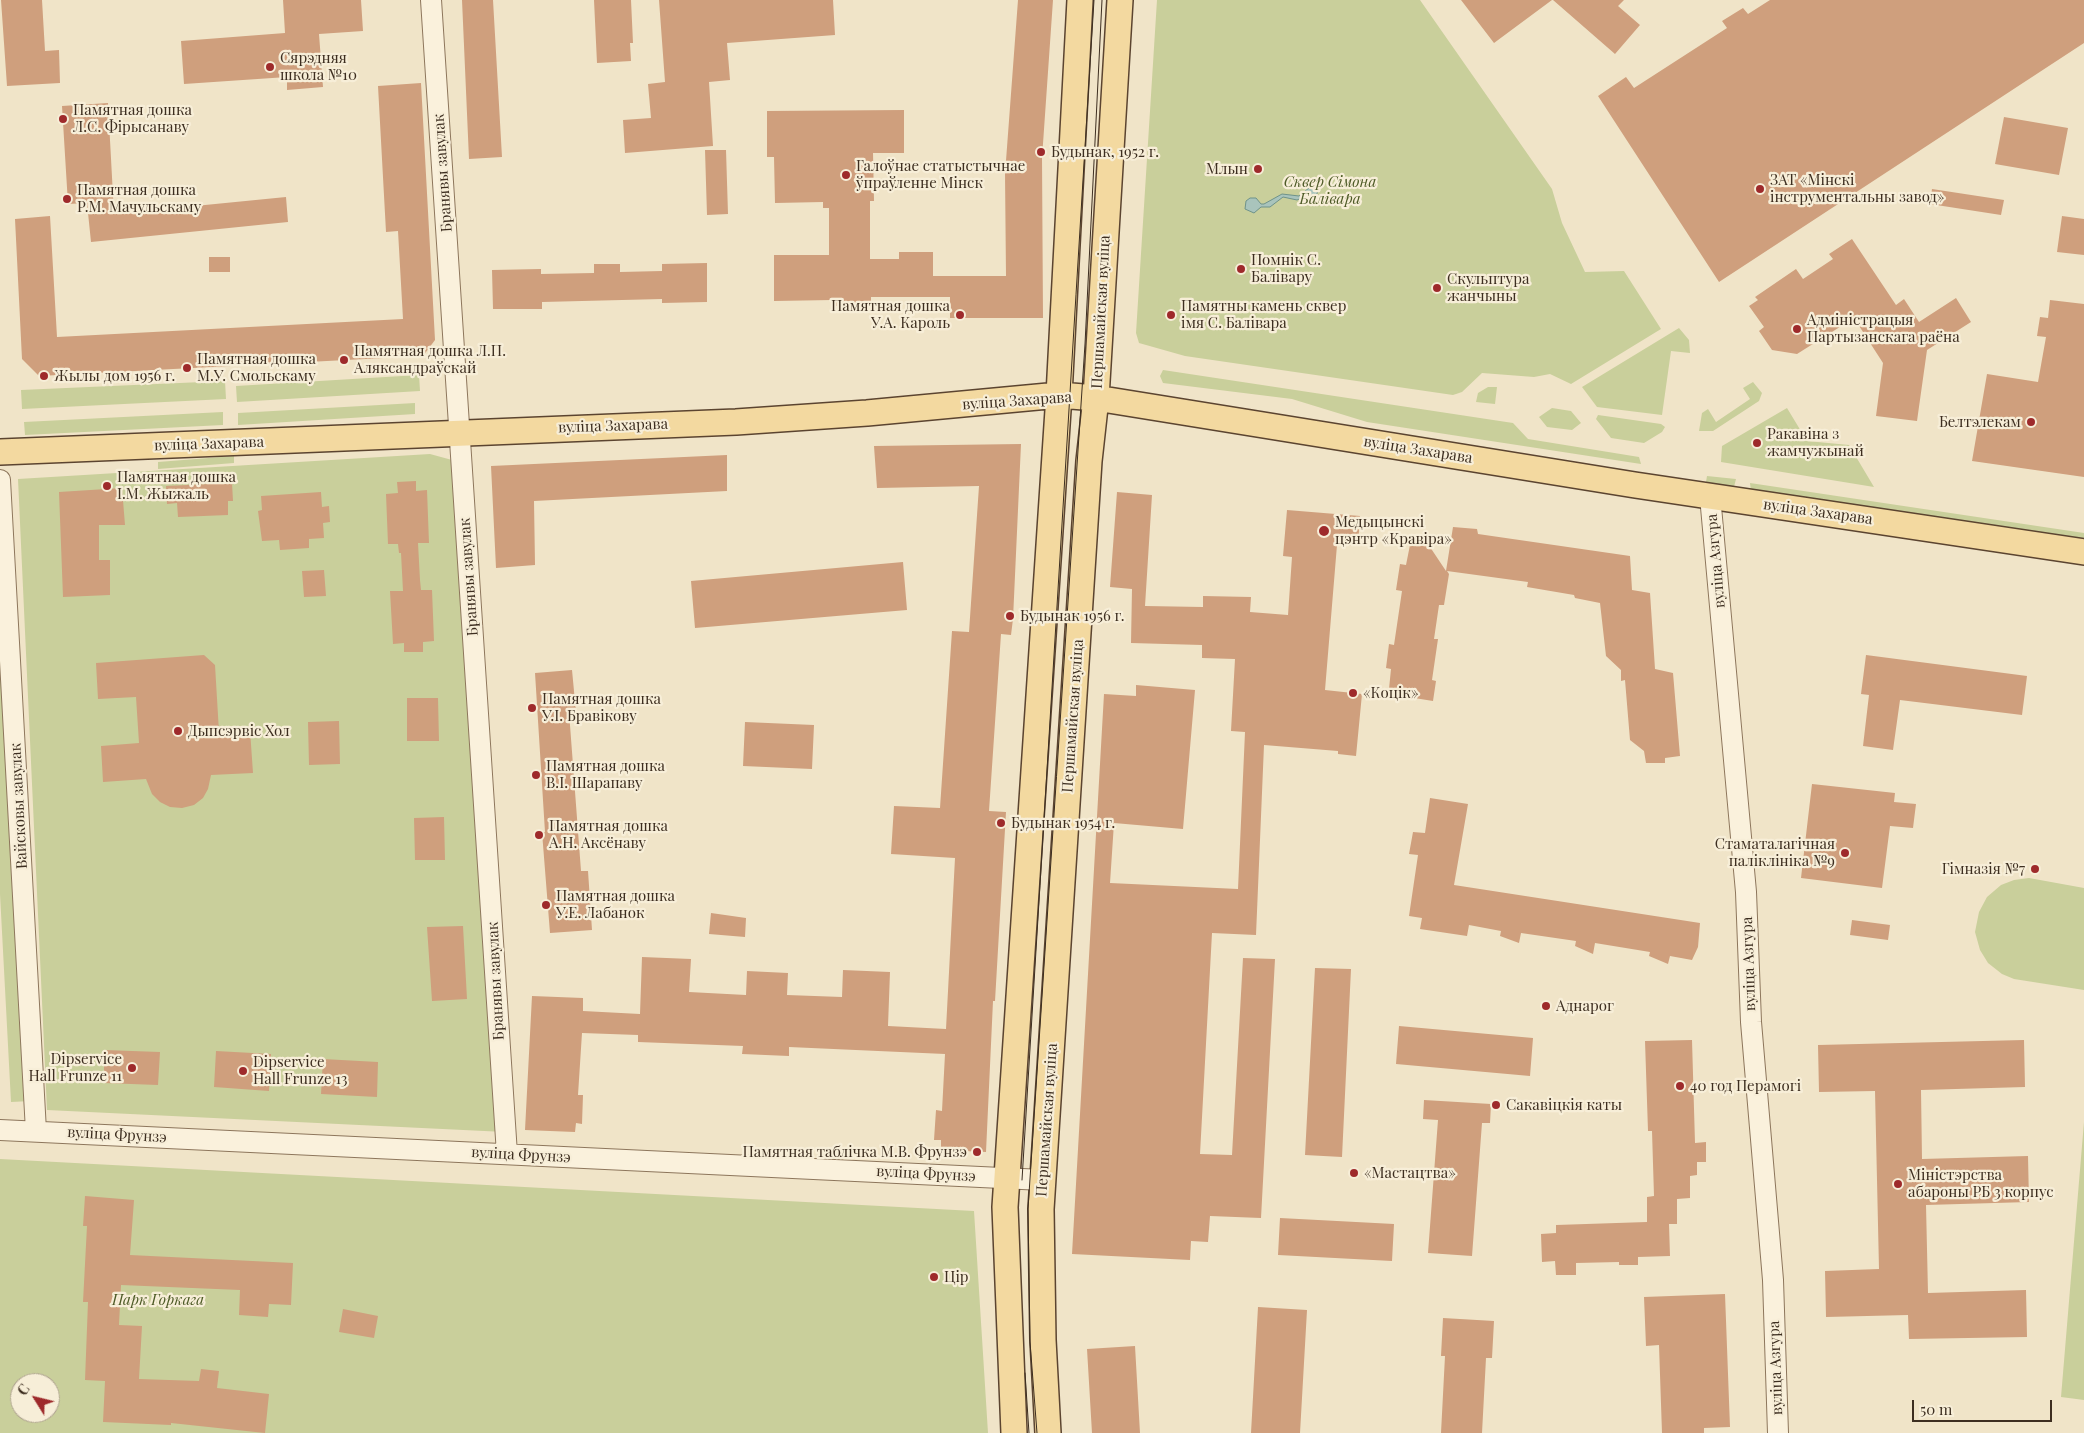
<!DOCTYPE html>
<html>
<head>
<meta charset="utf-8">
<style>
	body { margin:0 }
	#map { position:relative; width:2084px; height:1433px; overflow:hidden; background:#f0e4c8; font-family:"Playfair Display",serif }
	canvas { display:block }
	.north { position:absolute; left:10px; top:1373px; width:50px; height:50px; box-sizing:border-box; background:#f7eed8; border:1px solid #ada18e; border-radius:50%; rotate:306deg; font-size:14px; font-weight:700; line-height:20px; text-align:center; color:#3d2e20 }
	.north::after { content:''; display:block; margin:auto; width:18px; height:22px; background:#9e2a2b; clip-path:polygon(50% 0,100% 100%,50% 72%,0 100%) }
	.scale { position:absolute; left:1912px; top:1400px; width:140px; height:22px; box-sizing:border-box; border:2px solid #3d2e20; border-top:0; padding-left:6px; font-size:15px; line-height:18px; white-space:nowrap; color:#3d2e20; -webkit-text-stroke:4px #f7eed8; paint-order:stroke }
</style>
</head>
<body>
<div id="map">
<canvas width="2084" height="1433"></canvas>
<div class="north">С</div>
<div class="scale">50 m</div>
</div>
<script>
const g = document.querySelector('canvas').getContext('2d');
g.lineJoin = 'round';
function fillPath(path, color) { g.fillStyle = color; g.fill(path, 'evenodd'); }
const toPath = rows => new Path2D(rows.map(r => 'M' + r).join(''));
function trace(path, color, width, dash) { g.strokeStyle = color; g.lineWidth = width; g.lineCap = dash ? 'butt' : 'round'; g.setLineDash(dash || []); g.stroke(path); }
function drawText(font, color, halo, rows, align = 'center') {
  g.font = font + ' "Playfair Display",serif'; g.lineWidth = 4.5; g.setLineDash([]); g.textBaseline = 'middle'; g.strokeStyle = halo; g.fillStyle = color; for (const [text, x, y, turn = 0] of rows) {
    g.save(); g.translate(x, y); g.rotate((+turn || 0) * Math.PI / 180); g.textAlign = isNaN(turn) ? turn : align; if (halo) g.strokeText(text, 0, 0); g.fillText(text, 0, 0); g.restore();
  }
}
const green = toPath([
	[1157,0,1420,0,1552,189,1562,223,1585,272,1624,271,1661,329,1571,384,1550,374,1534,377,1482,373,1462,392,1453,395,1185,356,1139,343,1136,333],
	[1679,328,1689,340,1690,353,1671,351,1662,415,1597,407,1582,387],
	[1163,370,1513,423,1528,439,1639,457,1641,464,1367,422,1292,399,1163,383,1160,376],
	[419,375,420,391,237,402,236,386],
	[225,381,226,399,22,409,21,390],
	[1753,382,1762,393,1759,401,1713,431,1699,431,1702,413,1708,409,1716,422,1750,399,1743,388],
	[1488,387,1497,387,1495,404,1476,402,1478,393],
	[415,403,415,414,238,425,238,413],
	[1552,408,1571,411,1581,423,1572,430,1547,427,1539,417],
	[1787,408,1807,441,1849,445,1874,487,1721,462,1722,446],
	[223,412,223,425,25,435,24,422],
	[1598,415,1661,424,1665,427,1662,432,1644,443,1611,438,1596,419],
	[430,454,452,460,505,1132,47,1110,18,479],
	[234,456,234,463,158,469,158,462],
	[1707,476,1736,479,1734,487,1706,482],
	[1750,483,2084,533,2084,542,1751,491],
	[0,531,31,1101,11,1102,0,894],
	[2029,878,2084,888,2084,990,2014,979,2002,974,1988,963,1980,950,1975,932,1979,912,1987,897,2001,885,2014,880],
	[2084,1122,2084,1400,2061,1397],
	[0,1159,974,1211,988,1433,0,1433],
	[20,1383,50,1383,50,1413,20,1413]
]);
const water = toPath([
	[1310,187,1316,188,1318,191,1315,198,1311,199,1307,196,1297,200,1283,197,1270,207,1261,207,1254,213,1245,209,1246,201,1250,198,1256,198,1261,204,1264,204,1282,194,1299,196,1310,187]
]);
const building = toPath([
	[1,0,42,0,45,51,59,50,60,83,7,86],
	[283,0,361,0,363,31,319,34,323,87,287,90,287,77,184,84,181,41,285,33],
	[462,0,493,0,502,157,469,159],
	[594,0,631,0,633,43,630,43,631,61,597,63],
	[659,0,833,0,835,35,727,43,730,80,709,82,713,146,625,153,623,120,651,118,648,84,665,82],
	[1018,0,1053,0,1042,158,1043,318,950,318,950,297,871,297,871,306,832,306,832,300,774,301,774,255,829,255,829,208,823,208,823,202,775,203,774,157,767,157,767,111,904,110,904,153,873,153,874,201,870,201,870,259,899,259,899,252,933,252,933,276,1006,276,1005,174],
	[1461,0,1552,0,1494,43],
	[1553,0,1624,0,1618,6,1640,25,1615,54],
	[1770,0,2084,0,2084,43,1719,282,1598,96,1626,77,1634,88,1727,28,1722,21,1743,8,1748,14],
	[421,83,435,340,423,356,39,376,22,359,15,219,50,216,57,337,403,319,398,231,386,232,378,86],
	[108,103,114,214,286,197,288,222,91,242,87,203,68,204,62,106],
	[2004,117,2068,128,2059,175,1995,164],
	[705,150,726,150,728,214,707,215],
	[1932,189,2004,200,2001,215,1930,204],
	[2062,216,2084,219,2084,255,2057,252],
	[1852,239,1896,305,1904,299,1919,322,1956,298,1971,322,1927,350,1917,421,1876,416,1883,363,1854,318,1797,354,1772,350,1759,331,1764,327,1749,306,1758,300,1755,297,1796,269,1803,279,1833,259,1829,254],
	[209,257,230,257,230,272,209,272],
	[707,263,707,302,662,303,662,299,542,302,542,309,493,309,492,270,541,269,541,274,594,273,594,264,620,264,620,272,662,271,662,264],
	[2050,300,2084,304,2084,477,1972,461,1987,374,2038,382,2046,337,2037,336,2040,317,2048,318],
	[1021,444,1013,619,1011,635,1001,634,989,811,1006,812,995,1001,993,1001,986,1152,941,1150,941,1140,934,1140,936,1110,942,1111,945,1054,789,1047,789,1056,742,1054,743,1046,638,1042,638,1035,582,1033,578,1095,583,1095,582,1124,576,1123,575,1132,525,1130,532,996,583,998,583,1011,640,1014,642,957,691,959,689,992,746,995,747,971,788,973,787,995,842,997,843,970,890,972,888,1026,946,1029,955,858,891,854,894,806,940,808,952,631,969,632,979,486,877,488,874,446],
	[727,455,727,491,534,501,535,565,496,568,491,466],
	[416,481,416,491,427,490,429,543,418,543,420,580,421,590,432,590,434,641,423,642,423,652,404,652,404,643,393,644,390,591,403,591,401,553,399,553,398,544,388,544,386,494,398,493,397,482],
	[232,483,233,501,228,501,228,515,178,517,177,503,167,504,166,486],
	[122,488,125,525,99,525,99,560,110,560,110,595,63,597,59,492],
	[321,492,322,507,329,506,330,522,323,523,324,538,309,539,309,548,280,550,279,540,262,541,258,511,262,510,261,496],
	[1117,492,1152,495,1145,606,1203,607,1203,596,1251,597,1250,612,1288,615,1292,557,1283,556,1287,510,1360,516,1358,546,1337,545,1325,690,1362,694,1356,756,1338,754,1338,751,1264,745,1256,935,1212,933,1200,1154,1232,1155,1243,958,1275,959,1261,1218,1210,1216,1208,1242,1191,1241,1190,1260,1072,1254,1104,694,1136,696,1136,685,1195,690,1183,829,1114,823,1110,883,1238,889,1245,732,1231,731,1235,659,1202,658,1202,645,1131,643,1132,589,1110,587],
	[1453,527,1477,529,1478,534,1630,556,1632,590,1650,593,1655,669,1673,673,1680,756,1665,758,1665,763,1646,763,1644,751,1630,740,1625,680,1621,681,1621,670,1606,656,1600,603,1575,598,1574,595,1527,587,1528,582,1447,571,1449,574,1444,605,1439,605,1434,639,1438,639,1432,680,1436,681,1433,701,1408,697,1409,692,1389,689,1391,669,1386,668,1389,644,1394,645,1402,591,1396,590,1400,564,1406,565,1411,540,1420,536,1424,538,1446,571],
	[903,562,907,610,695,628,691,581],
	[324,570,326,596,304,597,302,571],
	[204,655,215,665,219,732,250,730,253,773,211,775,208,789,203,798,194,805,182,808,170,807,160,802,152,794,146,779,103,782,101,746,139,743,136,697,98,699,96,663],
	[1866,655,2027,676,2022,715,1900,700,1893,750,1863,746,1869,695,1861,694],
	[572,670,576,712,569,712,581,871,588,871,592,930,550,933,542,832,545,832,535,673],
	[407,698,438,698,439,741,407,741],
	[339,721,340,764,309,765,308,722],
	[745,722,814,725,812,769,743,766],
	[1812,784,1895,793,1894,802,1916,804,1913,828,1890,826,1882,888,1801,878],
	[1430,798,1468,804,1454,885,1700,923,1698,947,1692,960,1670,956,1668,964,1649,956,1650,952,1595,943,1593,954,1575,946,1576,941,1521,933,1519,943,1500,936,1501,931,1469,925,1467,936,1420,929,1422,918,1409,916,1418,855,1409,854,1413,832,1425,833],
	[444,817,445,860,415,860,414,818],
	[711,913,746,918,745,937,709,934],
	[1852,920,1890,925,1888,940,1850,935],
	[463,926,467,999,432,1001,427,927],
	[1315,968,1351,969,1342,1157,1305,1155],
	[1399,1026,1533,1038,1530,1076,1396,1064],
	[1692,1040,1695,1143,1706,1142,1706,1162,1697,1162,1697,1175,1690,1176,1690,1198,1677,1199,1677,1224,1669,1224,1670,1256,1638,1257,1638,1265,1619,1265,1619,1262,1576,1263,1576,1275,1556,1275,1555,1261,1542,1262,1541,1234,1556,1233,1556,1225,1647,1222,1647,1197,1654,1196,1652,1131,1648,1131,1645,1041],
	[2024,1040,2025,1087,1921,1090,1922,1159,2028,1156,2029,1202,1926,1205,1928,1293,2026,1290,2027,1337,1909,1339,1908,1315,1826,1317,1825,1271,1879,1269,1875,1091,1819,1092,1818,1045],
	[104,1050,160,1052,158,1085,104,1083],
	[216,1051,271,1054,269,1091,214,1087],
	[323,1059,378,1062,377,1097,321,1094],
	[1424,1100,1491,1104,1490,1123,1482,1123,1472,1256,1428,1253,1438,1120,1423,1119],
	[85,1196,134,1200,130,1255,293,1263,291,1305,269,1304,268,1317,239,1315,240,1290,121,1285,119,1325,142,1326,139,1379,199,1381,201,1369,219,1371,217,1388,269,1394,265,1433,171,1423,171,1425,103,1422,105,1381,85,1380,88,1302,83,1302,87,1226,83,1226],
	[1280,1218,1394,1224,1392,1261,1278,1255],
	[1725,1294,1730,1427,1704,1428,1704,1433,1662,1433,1659,1345,1646,1346,1644,1297],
	[1258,1307,1307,1310,1300,1433,1251,1433],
	[343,1309,378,1316,374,1338,339,1332],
	[1443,1318,1494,1321,1492,1358,1486,1358,1482,1433,1441,1433,1445,1356,1441,1356],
	[1135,1346,1140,1433,1092,1433,1087,1349]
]);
const minor = toPath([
	[431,0,507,1154],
	[0,480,36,1131],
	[1710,496,1746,892,1751,1022,1773,1280,1778,1433],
	[0,1130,1043,1180]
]);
const major = toPath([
	[0,452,736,422,867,413,1059,395,1096,398,1635,485,2084,552],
	[1014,1433,1005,1207,1059,395,1080,0],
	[1048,1433,1043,1340,1041,1209,1089,461,1096,398,1120,0]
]);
const tram = toPath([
	[1022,1180,1094,0],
	[1025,1373,1029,1433],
	[1037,1433,1030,1342,1028,1209,1085,344,1102,0]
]);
const markers = [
	[270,67,5,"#9e2a2b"],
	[63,119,5,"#9e2a2b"],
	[1041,152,5,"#9e2a2b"],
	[1258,169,5,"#9e2a2b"],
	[846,175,5,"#9e2a2b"],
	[1760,189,5,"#9e2a2b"],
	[67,199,5,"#9e2a2b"],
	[1241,269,5,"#9e2a2b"],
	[1437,288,5,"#9e2a2b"],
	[960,315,5,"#9e2a2b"],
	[1171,315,5,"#9e2a2b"],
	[1797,329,5,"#9e2a2b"],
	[344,360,5,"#9e2a2b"],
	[187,368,5,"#9e2a2b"],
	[44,376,5,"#9e2a2b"],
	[2031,422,5,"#9e2a2b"],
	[1757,443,5,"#9e2a2b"],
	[107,486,5,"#9e2a2b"],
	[1324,531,6,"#9e2a2b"],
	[1010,616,5,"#9e2a2b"],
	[1353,693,5,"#9e2a2b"],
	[532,708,5,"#9e2a2b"],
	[178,731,5,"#9e2a2b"],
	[536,775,5,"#9e2a2b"],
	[1001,823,5,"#9e2a2b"],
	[539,835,5,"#9e2a2b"],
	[1845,853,5,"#9e2a2b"],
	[2035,869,5,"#9e2a2b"],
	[546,905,5,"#9e2a2b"],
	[1546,1006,5,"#9e2a2b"],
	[132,1068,5,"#9e2a2b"],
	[243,1071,5,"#9e2a2b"],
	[1680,1086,5,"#9e2a2b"],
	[1496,1105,5,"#9e2a2b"],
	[977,1152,5,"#9e2a2b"],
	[1354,1173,5,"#9e2a2b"],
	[1898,1184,5,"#9e2a2b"],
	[934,1277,5,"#9e2a2b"]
];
const poiNames = [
	["Сярэдняя",280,58],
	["школа №10",280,75],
	["Памятная дошка",73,110],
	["Л.С. Фірысанаву",73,127],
	["Будынак, 1952 г.",1051,152],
	["Галоўнае статыстычнае",856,166],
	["ўпраўленне Мінск",856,183],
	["Млын",1248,169,"right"],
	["ЗАТ «Мінскі",1770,180],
	["інструментальны завод»",1770,197],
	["Памятная дошка",77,190],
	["Р.М. Мачульскаму",77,207],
	["Помнік С.",1251,260],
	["Балівару",1251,277],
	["Скульптура",1447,279],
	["жанчыны",1447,296],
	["Памятная дошка",950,306,"right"],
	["У.А. Кароль",950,323,"right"],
	["Памятны камень сквер",1181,306],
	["імя С. Балівара",1181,323],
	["Адміністрацыя",1807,320],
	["Партызанскага раёна",1807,337],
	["Памятная дошка Л.П.",354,351],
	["Аляксандраўскай",354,368],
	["Памятная дошка",197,359],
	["М.У. Смольскаму",197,376],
	["Жылы дом 1956 г.",54,376],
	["Белтэлекам",2021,422,"right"],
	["Ракавіна з",1767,434],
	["жамчужынай",1767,451],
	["Памятная дошка",117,477],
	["І.М. Жыжаль",117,494],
	["Медыцынскі",1335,522],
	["цэнтр «Кравіра»",1335,539],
	["Будынак 1956 г.",1020,616],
	["«Коцік»",1363,693],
	["Памятная дошка",542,699],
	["У.І. Бравікову",542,716],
	["Дыпсэрвіс Хол",188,731],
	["Памятная дошка",546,766],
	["В.І. Шарапаву",546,783],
	["Будынак 1954 г.",1011,823],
	["Памятная дошка",549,826],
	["А.Н. Аксёнаву",549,843],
	["Стаматалагічная",1835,844,"right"],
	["паліклініка №9",1835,861,"right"],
	["Гімназія №7",2025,869,"right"],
	["Памятная дошка",556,896],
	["У.Е. Лабанок",556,913],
	["Аднарог",1556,1006],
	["Dipservice",122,1059,"right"],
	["Hall Frunze 11",122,1076,"right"],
	["Dipservice",253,1062],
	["Hall Frunze 13",253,1079],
	["40 год Перамогі",1690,1086],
	["Сакавіцкія каты",1506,1105],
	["Памятная таблічка М.В. Фрунзэ",967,1152,"right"],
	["«Мастацтва»",1364,1173],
	["Міністэрства",1908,1175],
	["абароны РБ 3 корпус",1908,1192],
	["Цір",944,1277]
];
const streetNames = [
	["Бранявы завулак",443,173,-94],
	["Першамайская вуліца",1101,312,-87],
	["вуліца Захарава",1017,401,-4],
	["вуліца Захарава",613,426,-2],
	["вуліца Захарава",209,444,-2],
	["вуліца Захарава",1418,450,9],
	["вуліца Захарава",1818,512,8],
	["вуліца Азгура",1716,561,-95],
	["Бранявы завулак",469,577,-94],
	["Першамайская вуліца",1073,716,-86],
	["Вайсковы завулак",19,806,-93],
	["вуліца Азгура",1749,964,-92],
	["Бранявы завулак",496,981,-93],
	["Першамайская вуліца",1047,1120,-86],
	["вуліца Фрунзэ",117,1135,3],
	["вуліца Фрунзэ",521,1155,3],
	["вуліца Фрунзэ",926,1174,3],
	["вуліца Азгура",1776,1368,-92]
];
const parkNames = [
	["Сквер Сімона",1330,182],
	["Балівара",1330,199],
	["Парк Горкага",158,1300]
];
fillPath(green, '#c9cf9b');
fillPath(water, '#a9c4bc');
trace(water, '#6f938a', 1);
fillPath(building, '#cf9f7d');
trace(minor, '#8d765c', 22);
trace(major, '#5b4430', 28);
trace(minor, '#faf1dc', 20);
trace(major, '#f3d9a0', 25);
trace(tram, '#3d2e20', 1);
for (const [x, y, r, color] of markers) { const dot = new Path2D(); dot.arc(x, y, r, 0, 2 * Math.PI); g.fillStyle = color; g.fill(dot); trace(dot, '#f7eed8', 2); }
drawText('15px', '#3d2e20', '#f7eed8', poiNames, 'left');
drawText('15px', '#3d2e20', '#f7eed8', streetNames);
drawText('italic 15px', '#4d5a26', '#f7eed8', parkNames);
</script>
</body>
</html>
